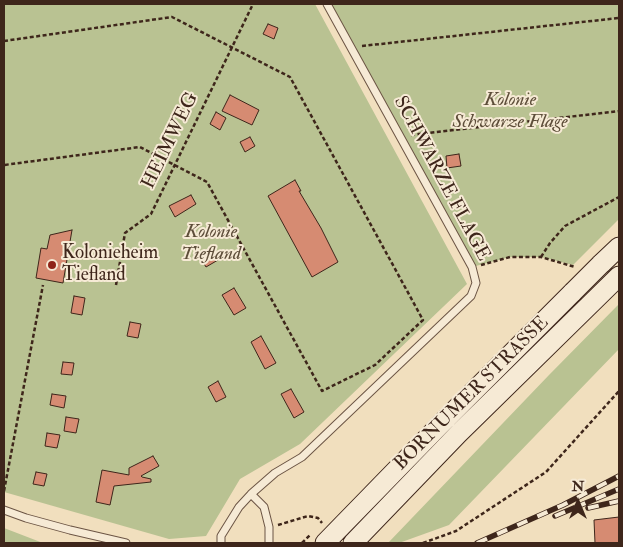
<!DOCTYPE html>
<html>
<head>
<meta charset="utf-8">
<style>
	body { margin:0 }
	#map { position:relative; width:623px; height:547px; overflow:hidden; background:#f1dfbe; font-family:"IM FELL Double Pica",serif }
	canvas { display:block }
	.frame { position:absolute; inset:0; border:5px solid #3e261b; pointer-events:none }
	.north { position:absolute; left:553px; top:477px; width:50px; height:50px; -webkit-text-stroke:4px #f6ead5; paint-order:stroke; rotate:0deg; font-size:14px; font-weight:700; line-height:20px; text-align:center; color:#3e261b }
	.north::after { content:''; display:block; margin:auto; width:18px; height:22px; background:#3e261b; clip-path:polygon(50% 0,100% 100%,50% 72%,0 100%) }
</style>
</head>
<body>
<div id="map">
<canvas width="623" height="547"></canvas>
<div class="frame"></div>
<div class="north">N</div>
</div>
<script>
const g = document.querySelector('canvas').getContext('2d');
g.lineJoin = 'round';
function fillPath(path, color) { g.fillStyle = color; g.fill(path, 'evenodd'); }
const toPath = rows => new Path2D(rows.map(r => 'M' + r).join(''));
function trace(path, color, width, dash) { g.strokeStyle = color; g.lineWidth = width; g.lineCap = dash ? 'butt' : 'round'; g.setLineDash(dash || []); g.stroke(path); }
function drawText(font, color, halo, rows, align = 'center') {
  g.font = font + ' "IM FELL Double Pica",serif'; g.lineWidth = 4; g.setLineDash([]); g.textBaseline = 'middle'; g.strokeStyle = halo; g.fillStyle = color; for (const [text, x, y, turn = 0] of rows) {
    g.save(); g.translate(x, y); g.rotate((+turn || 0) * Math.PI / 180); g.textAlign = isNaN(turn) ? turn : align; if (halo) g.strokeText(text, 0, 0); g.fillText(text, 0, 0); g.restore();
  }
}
const green = toPath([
	[4,4,315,4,467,284,300,444,240,479,206,536,169,539,4,492],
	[327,4,619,4,619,219,573,265,541,257,510,257,472,267],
	[618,305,619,349,449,525,399,543,388,543,549,375],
	[4,528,43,543,4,543]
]);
const building = toPath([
	[268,24,278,28,274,39,263,34,268,24],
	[230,95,259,110,252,125,222,111,230,95],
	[216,112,226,118,220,130,210,124,216,112],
	[250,137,255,146,245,152,240,142,250,137],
	[459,154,461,166,447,168,446,156,459,154],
	[295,180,301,191,299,191,321,228,338,262,312,277,268,196,295,180],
	[191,195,196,204,175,217,169,206,191,195],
	[72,230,63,283,36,278,41,248,47,249,50,235,72,230],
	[213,250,218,260,206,267,200,257,213,250],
	[234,288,246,308,234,315,222,295,234,288],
	[74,296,85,298,82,315,71,313,74,296],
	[130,322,141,324,138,338,127,336,130,322],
	[261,336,276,363,265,369,251,342,261,336],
	[63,362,74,363,72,375,61,374,63,362],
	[218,381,226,397,216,402,208,387,218,381],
	[291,389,304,412,294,418,281,394,291,389],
	[52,394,66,396,64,408,50,405,52,394],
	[66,417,79,419,76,433,64,431,66,417],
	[47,433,60,435,57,448,45,446,47,433],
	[153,456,159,466,141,476,142,477,151,479,151,482,114,486,110,505,96,502,102,470,129,475,129,468,153,456],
	[36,472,47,474,44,486,33,484,36,472],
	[619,517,619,543,595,543,594,520,619,517]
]);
const path = toPath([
	[4,41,172,17,290,77,423,320,375,365,322,391,207,182,140,147,4,165],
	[362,46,619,18],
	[411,135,619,111],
	[541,257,550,243,565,226,619,197],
	[481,265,510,257,541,257,575,267],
	[116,285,125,233,151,214,253,4],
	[4,491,43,285],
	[278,525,308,516,318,518,322,523],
	[302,543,310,535],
	[423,543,456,531,546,472,619,391]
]);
const service = toPath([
	[251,494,264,507,269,527,269,543],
	[4,510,26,518,70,530,126,543],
	[221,543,221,536,239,507,251,494,275,473,302,457,471,296,476,283,472,267,327,4]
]);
const secondary = toPath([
	[601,264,619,247],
	[325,543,439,426,573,292],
	[353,543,459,433,619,276]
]);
const rail = toPath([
	[588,508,619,501],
	[555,516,619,489],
	[477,543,563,505,619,476]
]);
const secondaryBridge = toPath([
	[573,292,601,264]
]);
const markers = [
	[52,265,5,"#8f2418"]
];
const parkNames = [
	["Kolonie",510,101],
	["Schwarze Flage",510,123],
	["Kolonie",211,233],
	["Tiefland",211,255]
];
const streetNames = [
	["HEIMWEG",171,141,-64],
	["SCHWARZE FLAGE",441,179,62],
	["BORNUMER STRASSE",472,394,-45]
];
const poiNames = [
	["Kolonieheim",62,254],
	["Tiefland",62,276]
];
fillPath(green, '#b9c292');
fillPath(building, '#d68b72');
trace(building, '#3e261b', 1);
trace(service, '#6b5444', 9);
trace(secondary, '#3e261b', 21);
trace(path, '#3e261b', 2.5, [4, 2.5]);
trace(service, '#f6ead5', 7);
trace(secondary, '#f6ead5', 19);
trace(rail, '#3e261b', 5.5);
trace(rail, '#f6ead5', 4, [11]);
trace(secondaryBridge, '#3e261b', 21, []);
trace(secondaryBridge, '#f6ead5', 19);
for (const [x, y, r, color] of markers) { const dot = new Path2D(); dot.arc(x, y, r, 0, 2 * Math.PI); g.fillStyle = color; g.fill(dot); trace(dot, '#f6ead5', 2); }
drawText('italic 19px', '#5d4d39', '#f6ead5', parkNames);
drawText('19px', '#3e261b', '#f6ead5', streetNames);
drawText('19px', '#3e261b', '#f6ead5', poiNames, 'left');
</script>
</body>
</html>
